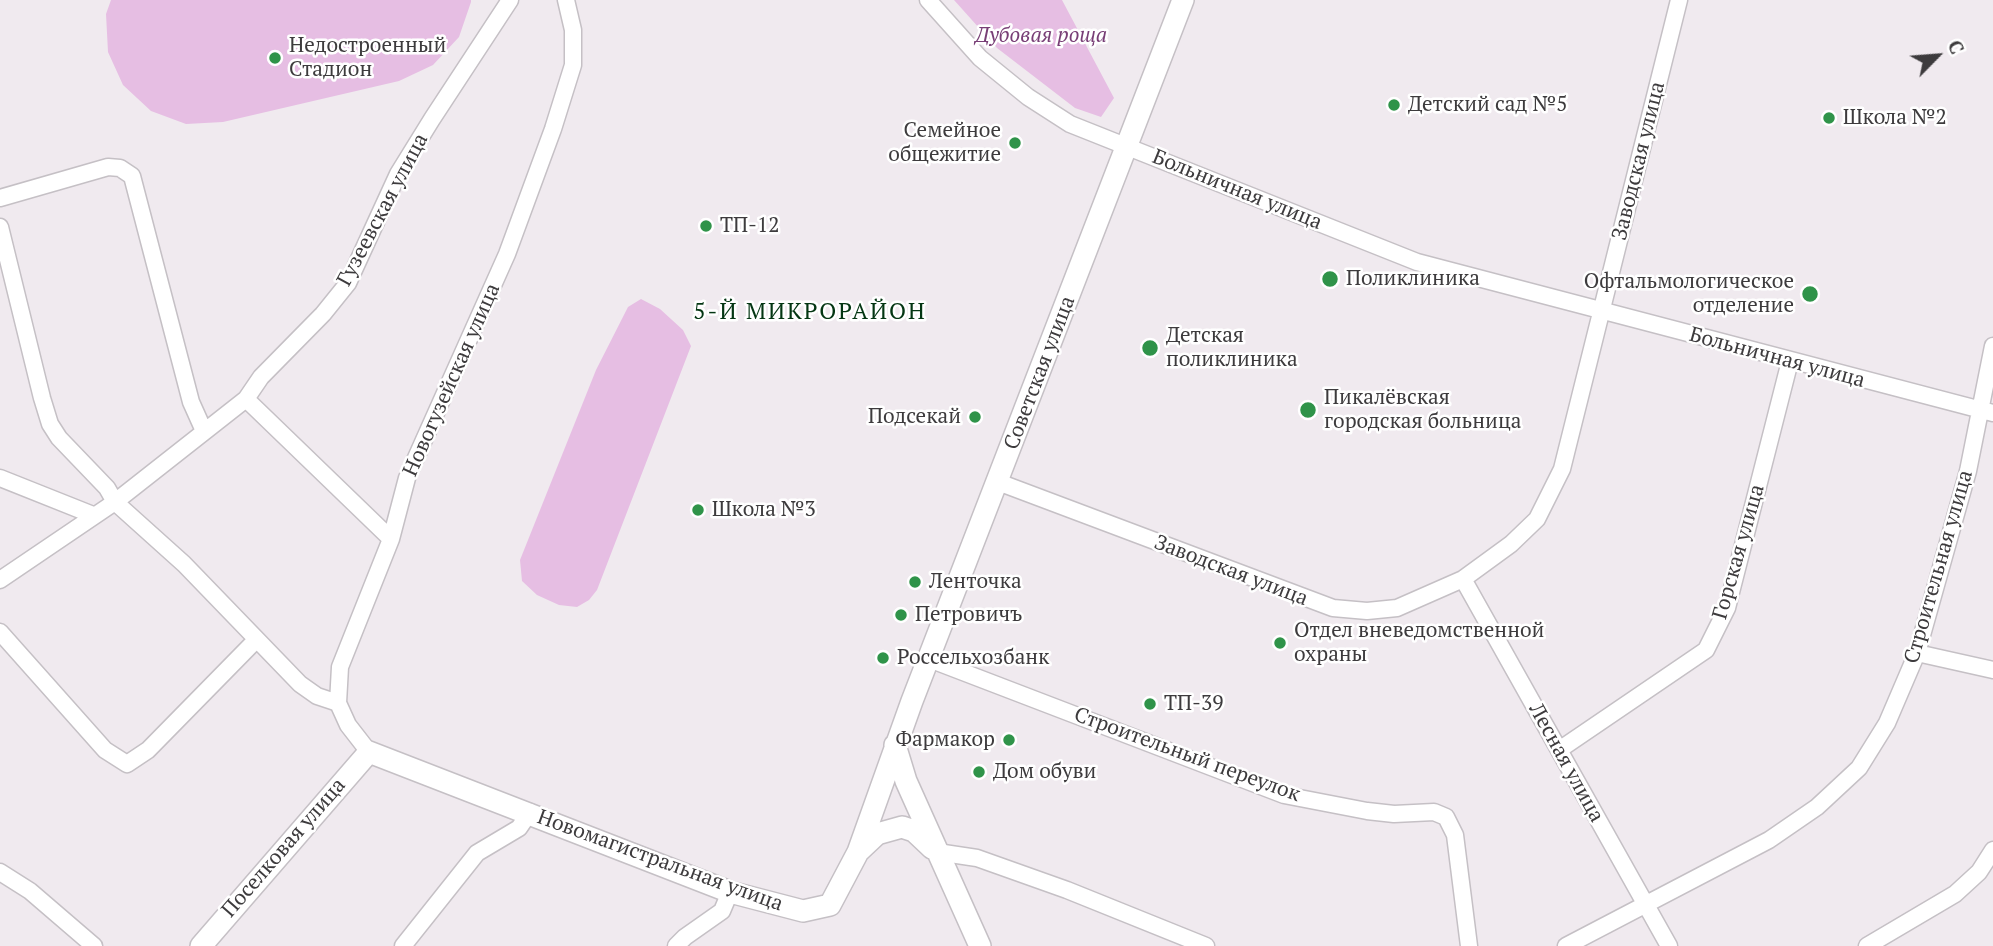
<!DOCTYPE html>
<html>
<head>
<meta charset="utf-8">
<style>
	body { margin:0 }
	#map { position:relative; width:1993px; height:946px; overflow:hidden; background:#f0eaef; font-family:"PT Serif",serif }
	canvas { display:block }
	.north { position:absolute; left:1902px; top:21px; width:70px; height:70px; -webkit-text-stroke:5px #fff; paint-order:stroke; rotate:65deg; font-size:19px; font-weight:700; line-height:28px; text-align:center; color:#3d3b3d }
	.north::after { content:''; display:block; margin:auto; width:24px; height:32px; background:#3d3b3d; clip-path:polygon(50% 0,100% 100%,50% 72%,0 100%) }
</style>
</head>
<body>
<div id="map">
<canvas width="1993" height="946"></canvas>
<div class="north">С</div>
</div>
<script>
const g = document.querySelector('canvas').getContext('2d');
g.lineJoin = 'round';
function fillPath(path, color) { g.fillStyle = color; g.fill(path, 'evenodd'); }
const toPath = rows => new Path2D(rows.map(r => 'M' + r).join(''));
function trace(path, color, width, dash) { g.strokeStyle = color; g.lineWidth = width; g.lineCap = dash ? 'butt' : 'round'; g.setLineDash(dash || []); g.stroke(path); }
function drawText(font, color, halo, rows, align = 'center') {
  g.font = font + ' "PT Serif",serif'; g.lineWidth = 5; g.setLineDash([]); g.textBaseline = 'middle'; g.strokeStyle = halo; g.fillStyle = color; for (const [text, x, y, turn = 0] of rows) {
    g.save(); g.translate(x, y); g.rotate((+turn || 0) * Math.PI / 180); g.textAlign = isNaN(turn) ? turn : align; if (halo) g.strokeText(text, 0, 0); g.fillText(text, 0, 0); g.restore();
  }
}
const green = toPath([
	[111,0,471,0,471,2,459,37,433,65,399,81,223,122,186,124,151,111,123,85,108,52,106,14],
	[954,0,1062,0,1114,98,1101,117,1075,108,997,48],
	[641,299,660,309,683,330,691,346,597,590,589,600,577,607,559,605,537,595,522,581,520,560,596,370,628,307]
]);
const street = toPath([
	[928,0,980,58,1028,97,1070,124,1417,262,1993,413],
	[0,198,108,167,120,168,132,176,191,402,204,431],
	[0,227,42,398,50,424,59,438,107,488,115,502,184,564,300,684,317,696,338,703],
	[246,399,391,539],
	[0,478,93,515],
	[998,482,1333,608,1367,611,1397,608,1463,579,1511,544,1537,519,1562,469,1679,0],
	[1463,579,1669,946],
	[0,580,115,502,246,399,261,377,323,314,348,283,398,174,432,119,510,0],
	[0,632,105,750,127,764,148,750,256,640],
	[1917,653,1993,670],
	[929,659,1284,795,1367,811,1394,814,1434,812,1446,817,1455,835,1469,946],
	[1559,750,1706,650,1727,608,1790,361],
	[369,752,348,725,338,703,340,667,391,539,407,478,507,254,553,129,573,65,573,30,566,0],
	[937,852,977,858,1067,890,1206,946],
	[0,872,30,891,94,946],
	[403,946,477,853,519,828,530,812],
	[676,946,685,937,722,911,730,892],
	[1566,946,1769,840,1817,807,1859,768,1887,723,1917,653,1968,471,1993,346],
	[1867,946,1955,894,1979,872,1993,850]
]);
const secondary = toPath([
	[895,745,906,781,980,946],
	[860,850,877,834,902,827,914,831,932,848],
	[201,946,369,752,730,892,803,911,830,905,858,852,912,701,1183,0]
]);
const markers = [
	[275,58,7,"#2f9349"],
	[1394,105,7,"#2f9349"],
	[1829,118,7,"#2f9349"],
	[1015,143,7,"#2f9349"],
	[706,226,7,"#2f9349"],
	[1330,279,9,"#2f9349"],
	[1810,294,9,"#2f9349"],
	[1150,348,9,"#2f9349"],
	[1308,410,9,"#2f9349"],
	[975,417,7,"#2f9349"],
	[698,510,7,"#2f9349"],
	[915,582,7,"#2f9349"],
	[901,615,7,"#2f9349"],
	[1280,643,7,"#2f9349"],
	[883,658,7,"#2f9349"],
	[1150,704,7,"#2f9349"],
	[1009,740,7,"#2f9349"],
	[979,772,7,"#2f9349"]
];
const parkNames = [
	["Дубовая роща",1041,36]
];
const poiNames = [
	["Недостроенный",289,46],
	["Стадион",289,70],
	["Детский сад №5",1408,105],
	["Школа №2",1843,118],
	["Семейное",1001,131,"right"],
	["общежитие",1001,155,"right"],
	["ТП-12",720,226],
	["Поликлиника",1346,279],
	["Офтальмологическое",1794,282,"right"],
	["отделение",1794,306,"right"],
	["Детская",1166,336],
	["поликлиника",1166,360],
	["Пикалёвская",1324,398],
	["городская больница",1324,422],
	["Подсекай",961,417,"right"],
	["Школа №3",712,510],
	["Ленточка",929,582],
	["Петровичъ",915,615],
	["Отдел вневедомственной",1294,631],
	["охраны",1294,655],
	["Россельхозбанк",897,658],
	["ТП-39",1164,704],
	["Фармакор",995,740,"right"],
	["Дом обуви",993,772]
];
const streetNames = [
	["Заводская улица",1639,161,-76],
	["Больничная улица",1237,190,22],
	["Гузеевская улица",383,210,-62],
	["Больничная улица",1777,358,15],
	["Советская улица",1040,373,-69],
	["Новогузейская улица",452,380,-66],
	["Горская улица",1739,552,-74],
	["Строительная улица",1939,567,-74],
	["Заводская улица",1231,571,21],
	["Строительный переулок",1187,755,20],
	["Лесная улица",1566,763,61],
	["Поселковая улица",284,848,-49],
	["Новомагистральная улица",660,861,20]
];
const neighbourhoodNames = [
	["5-Й МИКРОРАЙОН",810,312]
];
fillPath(green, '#e6bee3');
trace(street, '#c5c0c5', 19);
trace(secondary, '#c5c0c5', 24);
trace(street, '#fff', 16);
trace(secondary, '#fff', 21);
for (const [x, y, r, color] of markers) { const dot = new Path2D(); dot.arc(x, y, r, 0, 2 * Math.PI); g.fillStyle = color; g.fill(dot); trace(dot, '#fff', 2.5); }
drawText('italic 21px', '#783e76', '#fff', parkNames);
drawText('21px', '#3d3b3d', '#fff', poiNames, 'left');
drawText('21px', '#3d3b3d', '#fff', streetNames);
g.letterSpacing = '2px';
drawText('23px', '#043613', '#fff', neighbourhoodNames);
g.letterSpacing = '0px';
</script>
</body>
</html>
